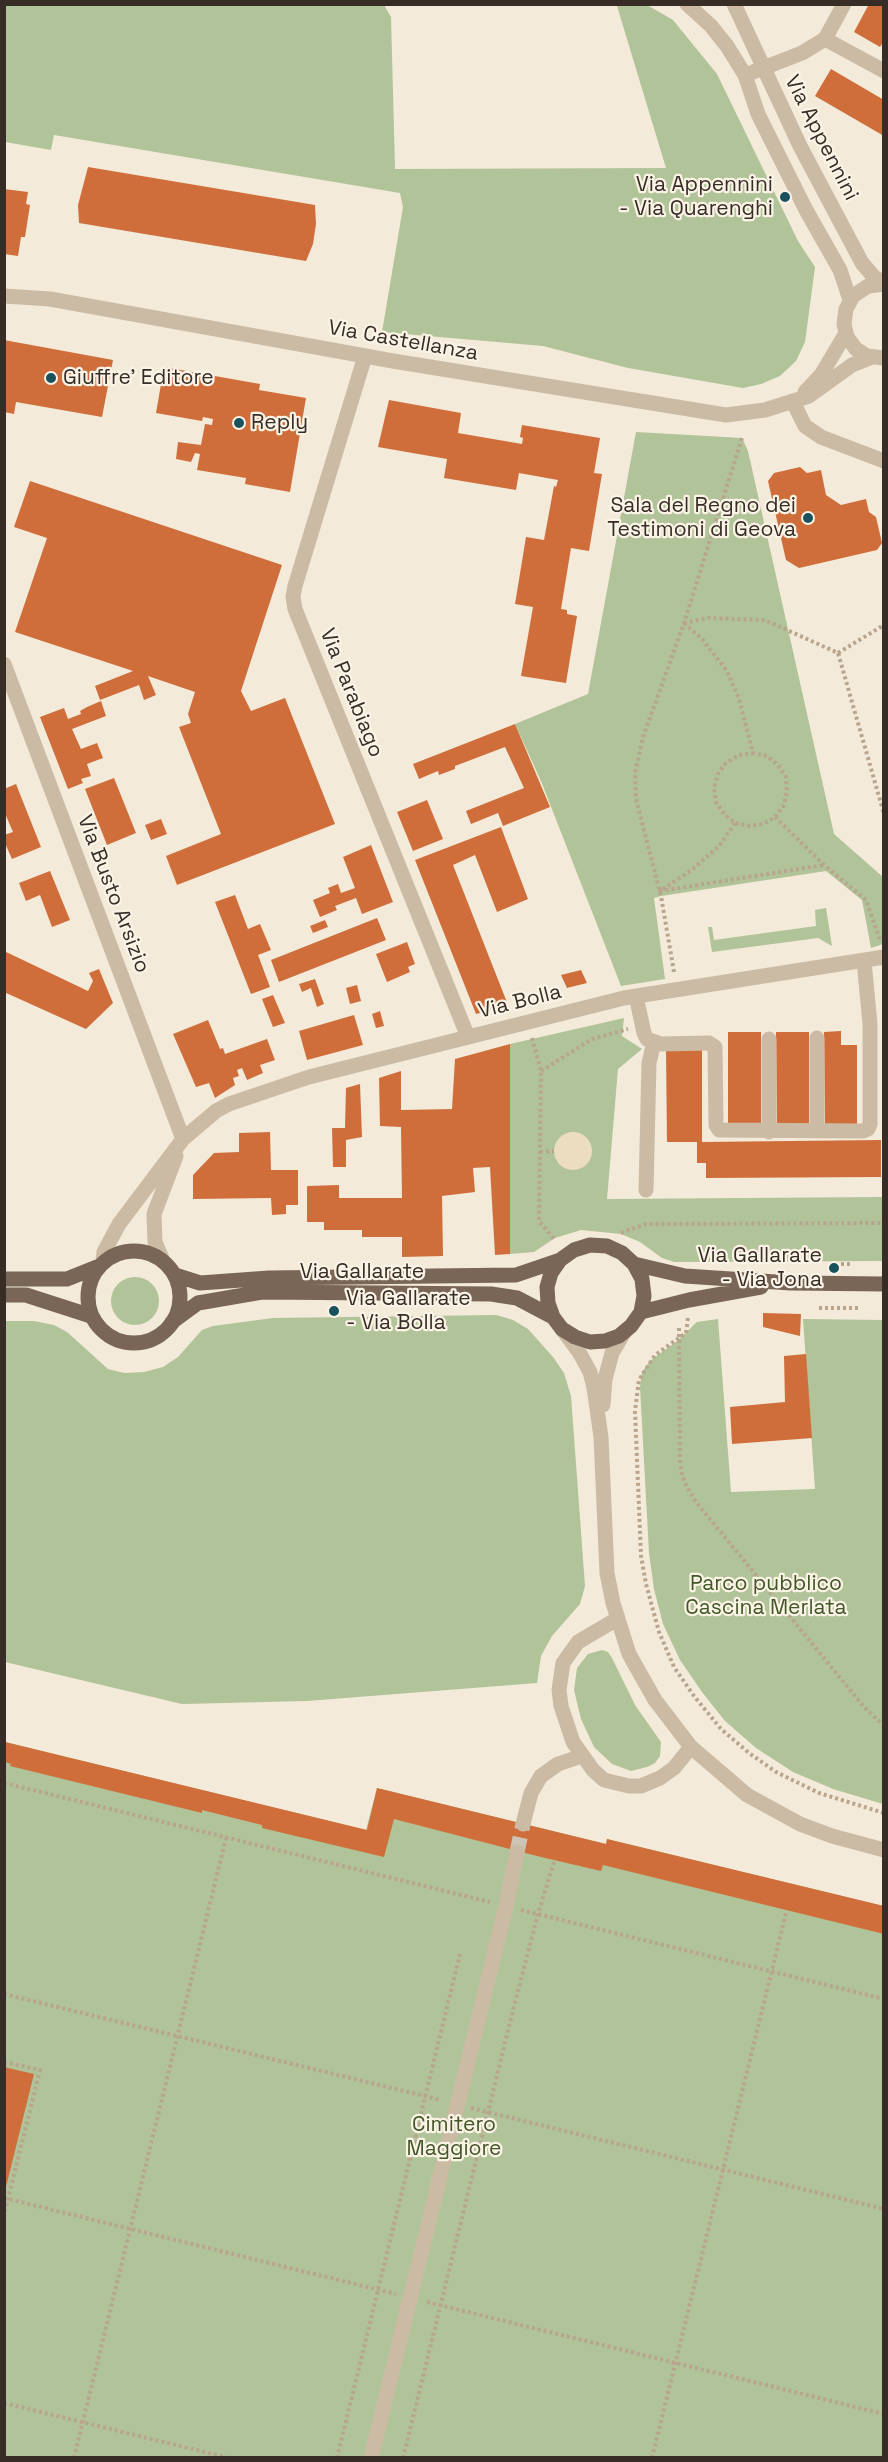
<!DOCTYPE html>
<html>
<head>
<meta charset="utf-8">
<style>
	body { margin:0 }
	#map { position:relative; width:888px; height:2462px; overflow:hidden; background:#f3ead9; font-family:"Space Grotesk",sans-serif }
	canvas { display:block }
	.frame { position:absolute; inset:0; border:6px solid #372d26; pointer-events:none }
</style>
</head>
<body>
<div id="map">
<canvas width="888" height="2462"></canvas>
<div class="frame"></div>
</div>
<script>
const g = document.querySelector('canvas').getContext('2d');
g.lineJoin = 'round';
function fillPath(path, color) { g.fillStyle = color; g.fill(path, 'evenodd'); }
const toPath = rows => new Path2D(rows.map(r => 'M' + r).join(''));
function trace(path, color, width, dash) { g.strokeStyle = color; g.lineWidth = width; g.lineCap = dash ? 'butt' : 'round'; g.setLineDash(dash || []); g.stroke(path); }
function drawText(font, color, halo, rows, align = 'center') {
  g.font = font + ' "Space Grotesk",sans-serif'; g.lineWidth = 4.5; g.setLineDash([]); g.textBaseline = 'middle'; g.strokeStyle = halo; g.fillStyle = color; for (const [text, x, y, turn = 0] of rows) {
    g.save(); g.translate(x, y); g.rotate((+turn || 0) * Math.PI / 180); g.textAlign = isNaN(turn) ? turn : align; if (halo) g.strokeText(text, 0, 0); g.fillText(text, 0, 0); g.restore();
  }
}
const green = toPath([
	[4,5,384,5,391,17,395,169,666,168,617,6,614,5,647,5,673,20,717,74,798,241,815,267,805,342,796,361,780,376,761,384,743,388,628,368,543,346,382,332,403,207,400,193,54,135,51,150,5,142],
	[636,432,742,438,748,451,834,834,883,877,883,944,871,948,862,900,826,871,661,896,654,898,665,979,621,986,541,781,515,724,588,694],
	[826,908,832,946,818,938,712,952,708,927,712,927,714,940,816,926,815,910],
	[624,1018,622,1036,642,1049,618,1069,607,1199,883,1197,883,1261,674,1262,662,1258,640,1242,621,1234,581,1230,555,1238,534,1252,510,1254,510,1044],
	'111 1301a24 24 0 1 1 48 0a24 24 0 1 1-48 0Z',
	[496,1315,513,1320,528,1329,553,1357,564,1373,571,1396,585,1586,580,1604,552,1636,541,1656,537,1683,307,1701,182,1704,5,1662,5,1321,34,1321,54,1325,67,1332,108,1369,124,1373,144,1372,163,1367,178,1357,202,1330,213,1326,273,1318],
	[718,1319,731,1492,815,1489,803,1319,883,1320,883,1804,833,1789,793,1772,756,1748,725,1721,702,1692,680,1660,663,1624,654,1589,649,1553,640,1387,642,1372,650,1361,677,1341,697,1322],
	[602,1650,608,1652,612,1658,635,1705,661,1742,660,1756,655,1763,647,1767,631,1771,612,1764,594,1747,581,1719,574,1690,577,1668,588,1654],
	[5,1742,366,1830,377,1788,606,1844,607,1839,883,1906,883,2457,5,2457]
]);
const plaza = toPath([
	'554 1151a19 19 0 1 1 38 0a19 19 0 1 1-38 0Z'
]);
const building = toPath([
	[869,4,884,4,884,41,880,47,854,32],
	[831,69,884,100,884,136,815,96],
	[88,167,315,205,316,224,313,244,306,261,79,223,78,205],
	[4,189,28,192,26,204,30,205,25,237,21,237,18,256,4,254],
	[4,340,113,360,102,417,16,402,14,414,4,412],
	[164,367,260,384,259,390,306,398,290,492,245,484,246,478,197,470,200,454,195,453,191,462,176,459,178,442,201,445,205,424,212,425,213,419,203,417,202,421,156,413],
	[389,400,461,413,458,433,522,444,523,438,520,437,522,425,600,438,594,473,602,474,589,551,571,548,561,609,567,610,567,614,577,616,566,683,521,676,533,607,515,604,526,537,544,540,554,486,556,487,558,480,519,473,516,490,444,478,447,459,378,447],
	[800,467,807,473,821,470,826,495,841,505,866,499,869,512,876,517,882,543,877,550,799,568,786,560,768,481,774,473],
	[30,481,282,565,241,691,251,711,285,698,335,824,177,885,166,856,221,834,179,727,191,723,188,714,195,692,148,676,156,695,144,700,139,685,100,700,95,686,133,671,15,632,47,538,14,527],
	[101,701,106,716,72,729,81,749,97,743,103,758,87,764,91,776,81,779,83,783,68,789,40,717,64,708,68,719,81,714,80,711,87,707],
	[515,724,550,807,503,826,498,813,471,824,466,811,524,788,505,747,455,766,455,769,439,775,438,771,419,779,413,764],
	[114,778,136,833,107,845,85,789],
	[16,784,41,847,12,859,4,841,4,835,13,832,4,811,4,789],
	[427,800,443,839,413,851,397,812],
	[161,819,167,834,151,840,145,825],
	[501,827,528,899,497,912,475,855,453,865,508,1005,476,1014,415,860],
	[371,845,393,902,362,914,356,898,335,906,337,910,320,917,313,900,330,893,328,888,338,884,341,893,355,888,343,857],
	[50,871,70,920,52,927,40,895,26,901,19,883],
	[235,895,248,929,260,924,271,950,258,955,270,987,251,994,215,902],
	[377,918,386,940,279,982,271,960],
	[325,920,328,927,313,933,310,926],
	[407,942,415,964,408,967,410,972,387,982,376,954],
	[4,951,88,991,93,981,89,973,99,969,113,1003,86,1029,4,992],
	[581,970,587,983,567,988,561,975],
	[315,979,324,1004,317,1007,311,988,302,992,299,984],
	[357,985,361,1001,350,1004,346,988],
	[273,995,285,1023,273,1027,262,999],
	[380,1011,384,1026,376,1028,372,1014],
	[354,1015,363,1045,307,1060,299,1031],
	[208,1020,220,1049,223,1048,225,1054,267,1039,275,1060,260,1065,263,1073,247,1080,242,1068,237,1070,239,1076,233,1078,235,1085,215,1098,209,1083,196,1087,173,1034],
	[841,1031,841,1045,857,1045,857,1125,825,1125,824,1032],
	[728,1032,761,1032,761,1126,728,1126],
	[776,1032,809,1032,809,1125,777,1126],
	[510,1044,510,1254,495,1255,490,1167,473,1168,475,1192,442,1196,443,1256,402,1257,402,1237,362,1237,362,1230,324,1230,324,1222,307,1222,307,1186,339,1185,339,1198,402,1198,401,1127,380,1126,379,1078,401,1071,401,1110,452,1109,455,1059],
	[666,1050,702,1050,702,1142,881,1140,881,1177,706,1178,706,1163,697,1163,697,1142,667,1142],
	[360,1084,362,1137,346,1140,346,1167,333,1167,332,1128,345,1128,346,1088],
	[270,1132,271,1170,298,1170,298,1205,286,1205,286,1214,272,1215,271,1198,193,1199,193,1175,214,1153,239,1152,239,1133],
	[763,1313,801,1314,800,1336,763,1327],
	[806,1354,812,1438,732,1444,730,1407,785,1402,784,1356],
	[5,1742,367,1830,377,1788,606,1844,607,1839,884,1906,884,1934,603,1865,601,1871,537,1856,394,1819,384,1857,262,1828,262,1825,202,1810,202,1813,10,1766,11,1764,5,1762],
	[4,2067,34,2074,5,2191,4,2190]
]);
const minorTunnel = toPath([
	[517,1852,523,1824]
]);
const path = toPath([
	[684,623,702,639,727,671,739,699,753,753,767,756,778,765,786,777,787,791,784,805,775,817,763,824,749,826,735,823,724,814,716,802,714,788,718,774,726,763,739,755,753,753],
	[684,623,708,618,765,620,838,653,884,814],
	[838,653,884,625],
	[775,817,824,865,866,900,880,940],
	[735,823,719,846,693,869,660,891,824,865],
	[674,972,661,896,636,799,635,774,643,737,684,623,742,438],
	[532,1038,541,1071,539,1221,555,1240],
	[541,1071,592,1039,628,1029],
	[540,1152,554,1151],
	[621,1233,646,1224,884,1223],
	[835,1264,850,1264],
	[819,1308,860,1308],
	[688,1318,686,1333,655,1355,639,1380,635,1411,641,1556,646,1584,659,1632,674,1667,694,1696,721,1729,749,1753,776,1772,819,1793,884,1813],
	[679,1328,680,1460,682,1475,687,1487,696,1502,864,1707,884,1726],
	[4,1783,490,1902],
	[521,1910,884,1999],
	[4,1994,441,2100],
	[4,2062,40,2070,4,2215],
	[471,2108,884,2209],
	[4,2198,396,2294],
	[427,2302,884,2414],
	[4,2403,229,2458],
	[74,2458,226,1838],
	[337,2458,460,1954],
	[403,2458,512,2014,538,1914,555,1859],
	[652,2458,786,1913]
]);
const minor = toPath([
	[687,4,711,26,727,46,745,75,758,114,806,210,840,270,850,300],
	[734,4,800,146,862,263,874,277,884,283],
	[825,39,884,71],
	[753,72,802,53,825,39,844,4],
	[884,284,868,286,853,296,846,309,844,324,847,337,856,349,867,356,884,358],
	[4,296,50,299,393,361,726,415,765,410,809,396,852,365,872,357],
	[365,356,295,586,293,597,295,609,468,1037],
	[805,392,821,375,846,333],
	[793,402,805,426,821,437,884,461],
	[4,664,183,1139],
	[636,996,644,1033,647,1039,661,1044,709,1043,715,1047,716,1125,719,1130,863,1131,868,1129,870,1124,870,1024,864,961],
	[769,1039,769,1132],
	[817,1131,817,1038],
	[646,1190,649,1063,653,1046,651,1041],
	[103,1261,104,1252,119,1224,183,1139,216,1111,229,1104,309,1077,624,998,884,957],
	[163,1261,155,1242,154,1214,176,1156],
	[562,1329,579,1352,590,1372,594,1388,601,1437,607,1573,613,1603,629,1654,655,1700,691,1747,747,1795,800,1824,832,1836,884,1850],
	[603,1405,605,1379,612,1353,625,1331],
	[617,1619,578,1642,563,1663,559,1690,561,1706,573,1742,593,1770,604,1780,629,1786,641,1786,660,1778,674,1768,691,1747],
	[523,1824,531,1793,541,1776,558,1764,582,1756],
	[371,2458,506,1906,517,1852]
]);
const major = toPath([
	'88 1297a46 46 0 1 1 92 0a46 46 0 1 1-92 0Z',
	[634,1264,685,1276,791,1283,884,1284],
	[175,1275,200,1283,269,1278,516,1275,560,1260,574,1250,590,1245,607,1246,622,1253,634,1264,642,1279,644,1296,641,1312,631,1326,619,1336,605,1341,590,1342,575,1337,562,1329,553,1317,548,1303,547,1287,551,1273,560,1260],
	[4,1279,67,1279,97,1267],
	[4,1295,26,1295,91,1316],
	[641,1312,689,1300,761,1287],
	[172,1322,198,1303,262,1292,491,1294,517,1298,553,1317]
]);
const markers = [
	[785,197,6,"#19515c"],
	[51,378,6,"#19515c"],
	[239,423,6,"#19515c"],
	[808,518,6,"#19515c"],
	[834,1268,6,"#19515c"],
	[334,1311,6,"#19515c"]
];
const streetNames = [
	["Via Appennini",821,138,63],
	["Via Castellanza",403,341,10],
	["Via Parabiago",351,693,68],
	["Via Busto Arsizio",113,894,69],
	["Via Bolla",520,1002,-14],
	["Via Gallarate",362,1272]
];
const poiNames = [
	["Via Appennini",773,185],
	["- Via Quarenghi",773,209],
	["Giuffre' Editore",63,378,"left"],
	["Reply",251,423,"left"],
	["Sala del Regno dei",796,506],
	["Testimoni di Geova",796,530],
	["Via Gallarate",822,1256],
	["- Via Jona",822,1280],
	["Via Gallarate",346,1299,"left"],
	["- Via Bolla",346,1323,"left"]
];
const parkNames = [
	["Parco pubblico",766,1584],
	["Cascina Merlata",766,1608],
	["Cimitero",454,2125],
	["Maggiore",454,2149]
];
fillPath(green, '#b1c398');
fillPath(plaza, '#edddbf');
fillPath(building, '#cf6e3b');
trace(minorTunnel, '#cdc4b5', 15, [15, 8]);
trace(path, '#b8a58e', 4, [3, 3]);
trace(minor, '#ccbba4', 15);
trace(major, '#7a6656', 15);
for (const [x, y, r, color] of markers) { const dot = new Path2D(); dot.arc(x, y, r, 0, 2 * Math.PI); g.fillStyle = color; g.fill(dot); trace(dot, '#fbf3e6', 2); }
drawText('21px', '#372d26', '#fbf3e6', streetNames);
drawText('21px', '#372d26', '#fbf3e6', poiNames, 'right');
drawText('21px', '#415728', '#fbf3e6', parkNames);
</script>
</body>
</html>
